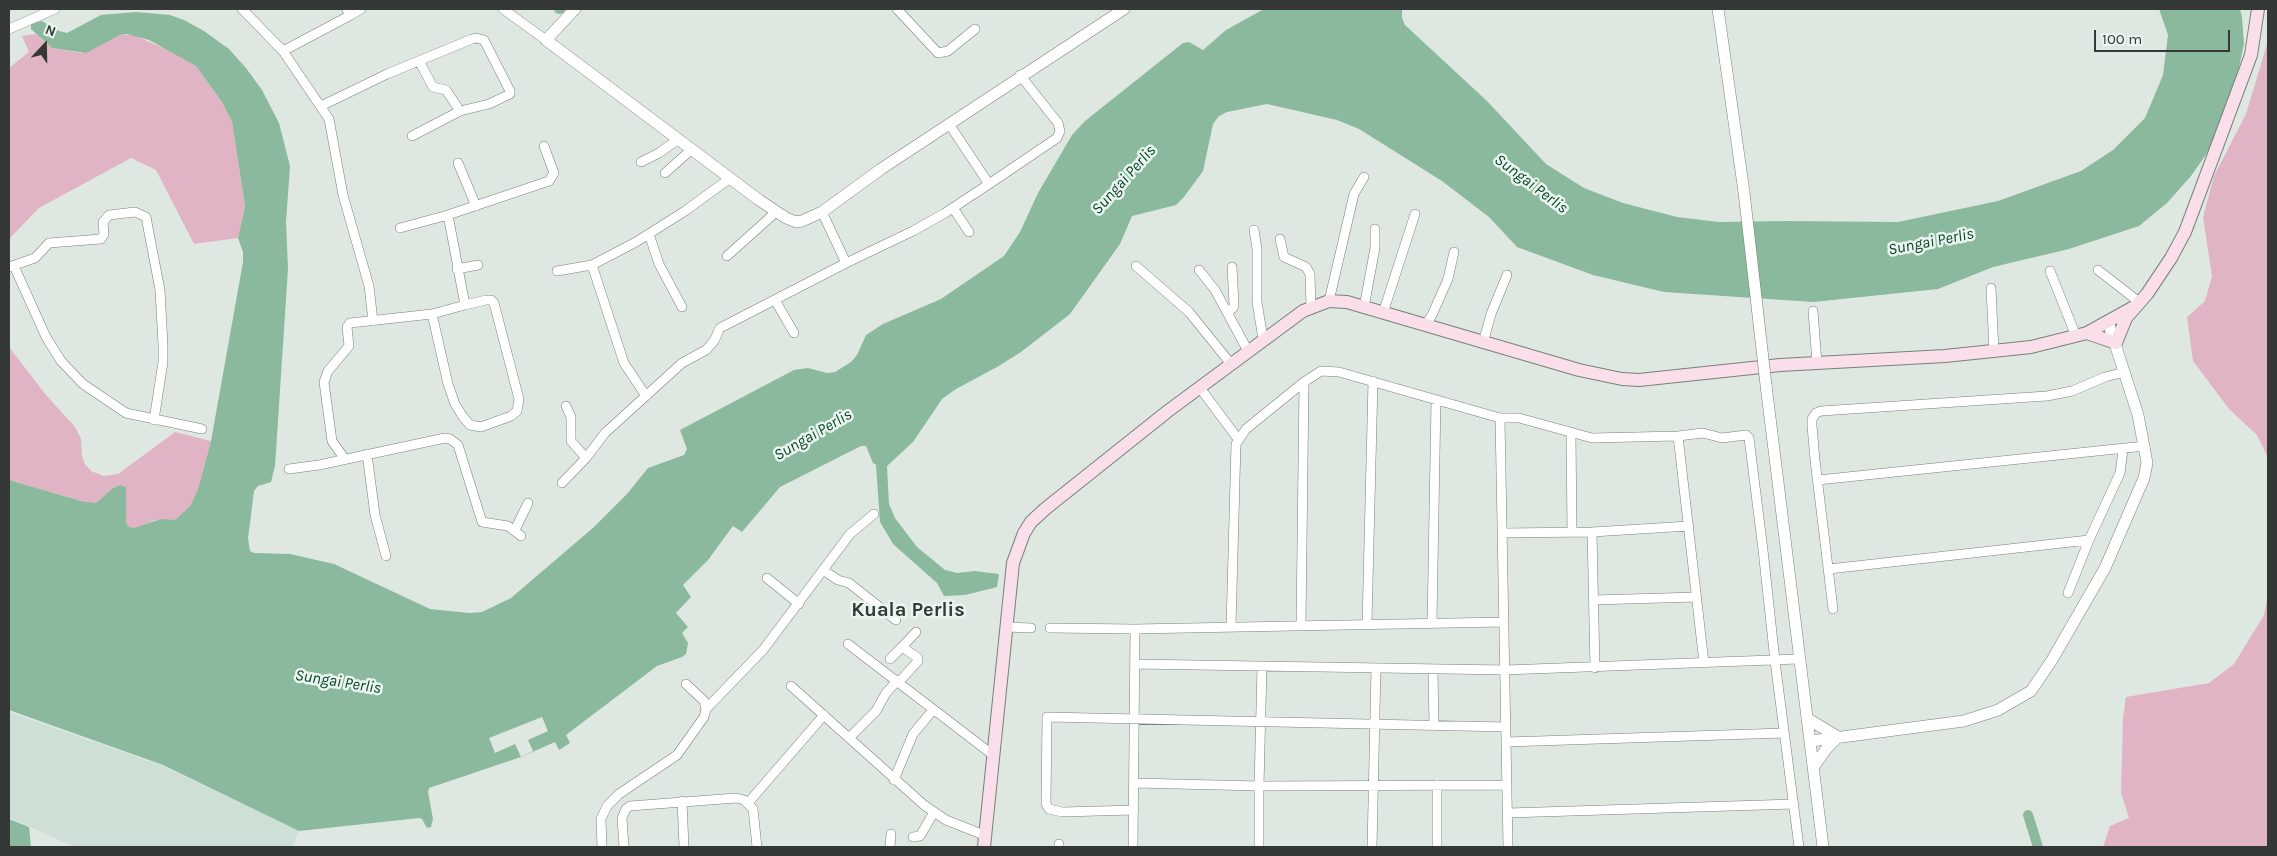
<!DOCTYPE html>
<html>
<head>
<meta charset="utf-8">
<style>
	body { margin:0 }
	#map { position:relative; width:2277px; height:856px; overflow:hidden; background:#dee8e1; font-family:Karla,sans-serif }
	canvas { display:block }
	.frame { position:absolute; inset:0; border:10px solid #343836; pointer-events:none }
	.north { position:absolute; left:20px; top:20px; width:50px; height:50px; -webkit-text-stroke:4px #ebf5ef; paint-order:stroke; rotate:21deg; font-size:14px; font-weight:700; line-height:20px; text-align:center; color:#343836 }
	.north::after { content:''; display:block; margin:auto; width:18px; height:22px; background:#343836; clip-path:polygon(50% 0,100% 100%,50% 72%,0 100%) }
	.scale { position:absolute; left:2094px; top:30px; width:136px; height:22px; box-sizing:border-box; border:2px solid #343836; border-top:0; padding-left:6px; font-size:15px; line-height:18px; white-space:nowrap; color:#343836; -webkit-text-stroke:4px #ebf5ef; paint-order:stroke }
</style>
</head>
<body>
<div id="map">
<canvas width="2277" height="856"></canvas>
<div class="frame"></div>
<div class="north">N</div>
<div class="scale">100 m</div>
</div>
<script>
const g = document.querySelector('canvas').getContext('2d');
g.lineJoin = 'round';
function fillPath(path, color) { g.fillStyle = color; g.fill(path, 'evenodd'); }
const toPath = rows => new Path2D(rows.map(r => 'M' + r).join(''));
function trace(path, color, width, dash) { g.strokeStyle = color; g.lineWidth = width; g.lineCap = dash ? 'butt' : 'round'; g.setLineDash(dash || []); g.stroke(path); }
function drawText(font, color, halo, rows, align = 'center') {
  g.font = font + ' Karla,sans-serif'; g.lineWidth = 5; g.setLineDash([]); g.textBaseline = 'middle'; g.strokeStyle = halo; g.fillStyle = color; for (const [text, x, y, turn = 0] of rows) {
    g.save(); g.translate(x, y); g.rotate((+turn || 0) * Math.PI / 180); g.textAlign = isNaN(turn) ? turn : align; if (halo) g.strokeText(text, 0, 0); g.fillText(text, 0, 0); g.restore();
  }
}
const built = toPath([
	[9,712,163,766,299,831,292,847,74,847,9,817]
]);
const green = toPath([
	[36,34,52,48,82,53,120,35,134,35,174,53,196,66,222,102,232,122,245,206,238,238,194,244,156,170,131,158,39,208,9,239,9,68,29,52,22,36],
	[2268,41,2268,458,2257,435,2229,409,2193,361,2187,317,2205,301,2212,276,2203,217,2214,176,2246,114],
	[9,347,46,395,75,427,81,439,82,456,85,464,91,471,104,476,118,474,175,432,211,441,198,489,190,506,175,520,156,520,134,529,129,527,126,523,126,487,120,485,113,488,96,503,81,501,9,480],
	[2268,595,2268,847,2103,847,2110,826,2129,818,2121,793,2123,718,2126,697,2209,683,2234,664,2264,615]
]);
const water = toPath([
	[1264,9,1402,9,1402,18,1405,25,1487,101,1546,164,1584,188,1623,203,1677,217,1719,222,1786,221,1898,222,1998,201,2081,171,2113,150,2145,118,2163,75,2168,35,2159,9,2240,9,2242,17,2244,44,2236,81,2223,123,2205,156,2191,176,2167,203,2139,226,2069,249,1993,267,1938,289,1813,302,1664,292,1593,275,1517,247,1489,217,1442,181,1359,129,1337,120,1267,104,1227,112,1219,116,1213,124,1203,171,1184,197,1176,205,1132,216,1120,244,1070,314,1021,352,997,367,956,389,942,399,913,442,887,466,889,504,895,518,917,547,945,570,957,573,975,571,999,574,997,587,965,595,944,596,937,583,893,544,880,522,876,465,873,463,866,446,861,446,780,487,742,532,733,526,708,560,683,585,691,597,676,613,688,627,682,633,688,643,686,654,682,657,657,666,566,735,570,743,559,750,555,742,521,757,429,788,428,792,433,819,431,827,427,828,422,819,419,818,299,831,163,765,9,710,9,480,81,501,96,503,113,488,120,485,126,487,126,523,129,527,134,528,161,519,175,520,190,506,198,489,211,441,243,262,243,252,238,238,245,206,232,122,222,102,196,66,149,40,127,34,120,35,86,53,52,48,31,29,31,24,42,21,59,31,67,33,101,15,136,12,170,15,184,20,204,31,229,49,246,68,262,90,279,123,290,166,286,222,288,269,275,466,271,482,258,486,254,491,248,538,250,551,254,553,290,554,334,564,430,609,469,613,482,612,511,598,594,527,627,494,648,468,684,455,687,449,680,430,794,370,808,368,827,373,835,372,851,362,857,355,866,335,883,324,941,299,1004,256,1020,232,1038,193,1072,135,1085,121,1183,43,1189,42,1203,50,1226,30],
	[9,819,29,827,31,847,9,847]
]);
const pier = toPath([
	[542,717,548,731,528,740,533,751,521,757,515,744,495,753,489,738]
]);
const canal = toPath([
	[559,9,560,9],
	[2028,815,2038,847]
]);
const minor = toPath([
	[242,9,283,51,329,119,343,195,369,286,373,321],
	[503,9,546,40],
	[897,9,938,53,948,51,975,29],
	[349,16,361,9],
	[9,29,55,9],
	[283,51,349,16,347,9],
	[419,61,433,87,446,90,460,111],
	[321,106,387,74,472,39,476,38,484,40,510,91,510,94,489,104,460,111,412,136],
	[949,124,989,184,1057,138,1060,131,1058,123,1020,75],
	[641,162,659,153,677,140],
	[458,163,476,206],
	[665,173,691,150],
	[953,208,969,232],
	[822,212,846,263,913,231,945,213,989,184],
	[400,228,448,215],
	[1254,230,1257,249,1257,302,1263,339],
	[649,234,659,264,682,307],
	[1280,239,1284,257,1306,267,1310,274,1311,307],
	[727,256,776,212],
	[14,266,46,337,61,361,83,384,126,413,202,429],
	[1136,266,1189,312,1231,364],
	[9,267,35,258,49,243,101,239,104,234,103,222,109,215,135,212,146,217,160,290,163,345,163,362,154,420],
	[457,269,478,265],
	[1199,270,1215,290,1248,351],
	[2098,270,2139,302],
	[557,271,592,265],
	[2050,271,2076,336],
	[1991,288,1994,352],
	[775,300,794,333],
	[1329,301,1354,194,1364,177],
	[1364,307,1375,248,1375,229],
	[1813,311,1817,363],
	[1227,312,1233,308,1234,305,1232,267],
	[1383,313,1415,214],
	[432,314,465,305],
	[1425,326,1432,315,1448,279,1454,252],
	[1483,343,1491,314,1507,275],
	[1200,388,1238,439],
	[646,396,624,363,592,265,636,242,685,211,729,179],
	[566,406,571,417,571,441,586,458],
	[1500,418,1508,847],
	[1571,434,1572,532],
	[1678,436,1704,663],
	[367,454,375,515,386,556],
	[344,458,332,441,324,382,328,371,349,346,347,327,350,323,432,314,448,384,455,404,463,417,470,425,481,427,511,416,517,411,519,399,494,303,491,300,486,300,465,305,448,215,549,181,554,173,544,146],
	[289,469,319,465,445,438,450,439,458,445,482,522,508,526,521,536],
	[1818,480,2145,446],
	[562,483,586,458,605,433,682,363,706,350,714,341,720,328,846,263],
	[515,530,528,503],
	[1592,532,1595,668],
	[1502,533,1592,532,1689,526],
	[1829,569,2089,540,2120,473,2123,450],
	[823,570,838,580,849,583,896,620],
	[767,578,799,604],
	[2068,593,2089,540],
	[1594,600,1696,597],
	[1833,609,1815,460,1812,426,1812,419,1816,413,1821,411,2047,396,2072,391,2105,377,2125,372],
	[1432,622,1436,400],
	[1367,623,1373,381],
	[1301,625,1304,382],
	[1231,626,1236,444,1246,429,1304,382,1321,371,1339,372,1500,418,1519,418,1592,438,1678,436,1703,433,1722,438,1746,435,1749,438,1763,550,1775,661,1799,847],
	[1006,627,1031,628],
	[1050,628,1135,629,1504,622],
	[848,644,993,755],
	[890,659,902,647],
	[1135,664,1505,670,1798,659],
	[1433,669,1434,726],
	[898,683,918,661,918,658,902,647,916,632],
	[791,686,924,805,946,820,984,835],
	[706,709,763,650,850,534,874,514],
	[849,738,876,711,886,693,896,682],
	[1506,742,1784,733],
	[894,780,913,734,933,710],
	[1135,783,1259,786,1507,785],
	[1437,785,1437,847],
	[682,801,684,847],
	[748,803,824,715],
	[1134,810,1062,812,1049,809,1046,804,1047,717,1506,727],
	[1508,813,1794,804],
	[913,837,920,836,934,812],
	[1059,844,1059,847],
	[602,847,601,819,607,806,619,794,677,755,704,717,706,709,704,701,686,684],
	[624,847,622,818,626,809,630,806,736,798,744,800,753,809,757,847],
	[890,847,891,834],
	[1133,847,1135,629],
	[1259,847,1259,786,1262,667],
	[1372,847,1376,668]
]);
const tertiary = toPath([
	[575,9,546,40,759,200,786,218,796,222,802,221,822,212,881,169,1124,9],
	[1718,9,1744,192],
	[1766,385,1823,847],
	[1808,719,1838,737],
	[1811,741,1964,721,1998,710,2031,691,2052,660,2105,568,2144,478,2147,463,2138,415,2108,322],
	[1814,766,1827,748,1838,737]
]);
const secondary = toPath([
	[2087,333,2116,343,2126,318,2147,294,2171,258,2185,232,2251,55,2258,9],
	[984,847,1013,563,1024,533,1031,522,1045,509,1168,411,1303,311,1329,301,1347,302,1579,370,1622,379,1639,380,1780,365,1945,356,2031,347,2087,333,2134,307]
]);
const tertiaryBridge = toPath([
	[1744,192,1766,385]
]);
const waterNames = [
	["Sungai Perlis",1124,180,-48],
	["Sungai Perlis",1531,184,37],
	["Sungai Perlis",1931,242,-11],
	["Sungai Perlis",813,435,-30],
	["Sungai Perlis",338,682,9]
];
const districtNames = [
	["Kuala Perlis",908,610]
];
fillPath(built, '#cee0d5');
fillPath(green, '#e1b4c5');
fillPath(water, '#8bb99d');
fillPath(pier, '#dee8e1');
trace(canal, '#8bb99d', 10);
trace(minor, '#77817b', 10);
trace(tertiary, '#77817b', 12);
trace(secondary, '#77817b', 14);
trace(minor, '#fff', 9);
trace(tertiary, '#fff', 11);
trace(secondary, '#fadfea', 12);
trace(tertiaryBridge, '#77817b', 12, []);
trace(tertiaryBridge, '#fff', 11);
drawText('italic 16px', '#074328', '#ebf5ef', waterNames);
drawText('bold 20px', '#343836', '#ebf5ef', districtNames);
</script>
</body>
</html>
